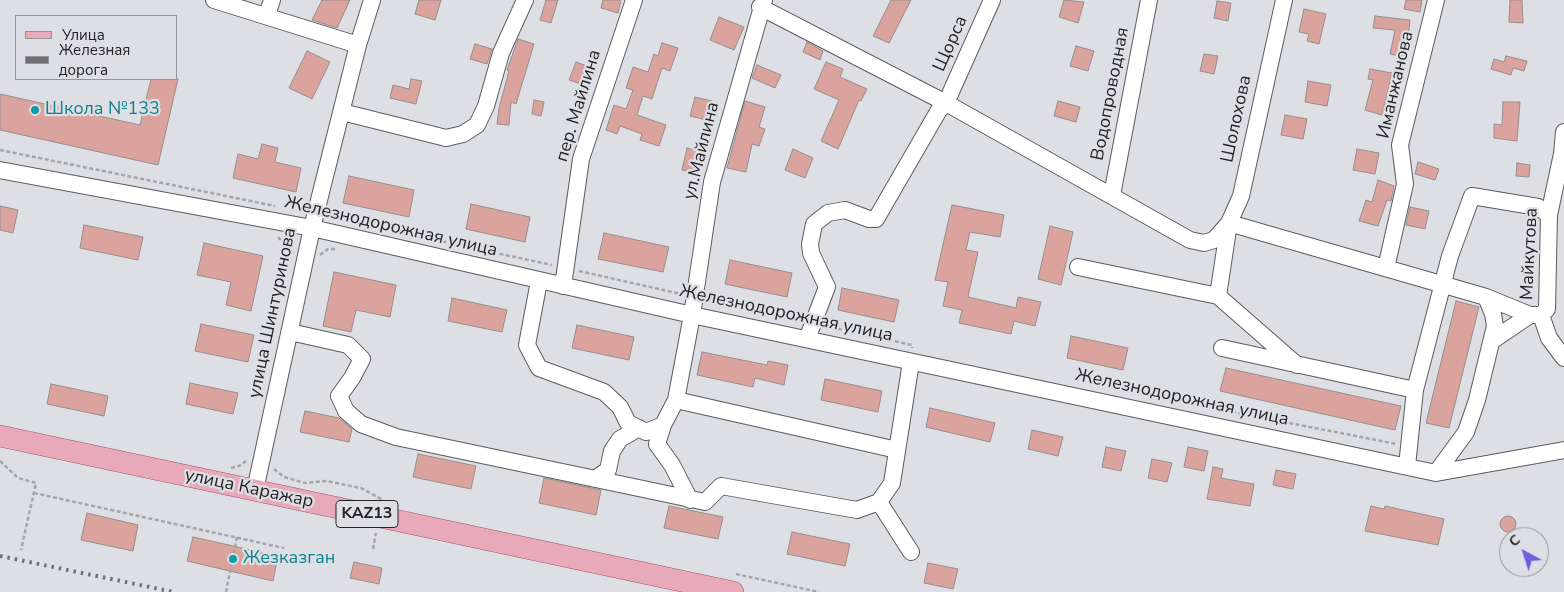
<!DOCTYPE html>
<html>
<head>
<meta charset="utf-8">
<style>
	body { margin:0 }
	#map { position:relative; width:1564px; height:592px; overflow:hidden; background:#dedfe5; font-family:"Nunito Sans",sans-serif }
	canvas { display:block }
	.legend { position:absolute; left:15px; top:15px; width:162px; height:65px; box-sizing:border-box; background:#dedfe5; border:1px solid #949499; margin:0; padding:6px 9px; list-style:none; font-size:15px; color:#242426 }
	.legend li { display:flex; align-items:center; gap:10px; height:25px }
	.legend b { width:25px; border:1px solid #949499 }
	.north { position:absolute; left:1499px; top:527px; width:50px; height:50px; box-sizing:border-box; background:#dedfe5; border:1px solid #949499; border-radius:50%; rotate:320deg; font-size:14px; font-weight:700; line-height:20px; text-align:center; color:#242426 }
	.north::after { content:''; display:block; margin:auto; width:18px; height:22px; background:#6962dc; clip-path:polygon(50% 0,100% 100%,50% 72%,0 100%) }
</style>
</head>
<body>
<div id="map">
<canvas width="1564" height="592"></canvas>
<ul class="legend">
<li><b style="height:6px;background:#e8a9b9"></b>Улица</li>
<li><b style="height:6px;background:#707074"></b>Железная дорога</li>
</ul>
<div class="north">С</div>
</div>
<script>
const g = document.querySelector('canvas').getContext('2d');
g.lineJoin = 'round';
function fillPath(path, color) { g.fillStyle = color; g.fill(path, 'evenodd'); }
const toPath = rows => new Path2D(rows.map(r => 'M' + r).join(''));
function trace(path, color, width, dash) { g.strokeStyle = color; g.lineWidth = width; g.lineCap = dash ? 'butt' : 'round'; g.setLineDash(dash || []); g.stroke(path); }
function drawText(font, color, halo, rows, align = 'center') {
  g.font = font + ' "Nunito Sans",sans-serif'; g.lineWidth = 4.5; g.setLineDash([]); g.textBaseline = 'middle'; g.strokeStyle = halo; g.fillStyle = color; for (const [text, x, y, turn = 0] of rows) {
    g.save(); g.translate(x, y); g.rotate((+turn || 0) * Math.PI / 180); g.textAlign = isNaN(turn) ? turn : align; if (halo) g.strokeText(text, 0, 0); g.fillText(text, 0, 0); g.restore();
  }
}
const building = toPath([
	[322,0,350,0,337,28,312,20,322,0],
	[419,0,441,0,435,20,415,14,419,0],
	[546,0,558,0,551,23,540,20,546,0],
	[603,0,621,0,618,13,601,8,603,0],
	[891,0,911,0,889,43,873,36,891,0],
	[1064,0,1084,2,1078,23,1059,17,1064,0],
	[1406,0,1422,0,1420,12,1404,9,1406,0],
	[1510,0,1522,0,1523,23,1509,22,1510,0],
	[1217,1,1231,3,1228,21,1214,18,1217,1],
	[1304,9,1326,14,1319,44,1307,41,1309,34,1299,32,1304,9],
	[1375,16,1410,20,1406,57,1390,54,1395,30,1373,28,1375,16],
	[719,17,744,27,734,50,710,40,719,17],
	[518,39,534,44,516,104,511,102,509,125,497,124,499,108,509,71,507,70,518,39],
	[807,42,823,51,820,60,803,52,807,42],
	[662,43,678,48,670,71,662,68,652,99,643,96,637,115,666,125,659,146,640,140,642,134,620,126,617,134,606,130,614,105,626,109,633,90,626,88,633,67,648,72,654,54,658,56,662,43],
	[475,44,492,49,487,64,470,59,475,44],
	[1076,46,1094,51,1088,71,1070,66,1076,46],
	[307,51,330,62,312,99,289,88,307,51],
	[1204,54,1218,56,1214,74,1200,71,1204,54],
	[1506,56,1527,61,1524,71,1513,68,1511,75,1491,69,1494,59,1504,62,1506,56],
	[576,62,595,69,589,87,569,80,576,62],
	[826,62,843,69,840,77,867,89,861,101,859,100,838,149,821,141,839,100,814,89,826,62],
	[757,65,781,75,775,88,752,78,757,65],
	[1370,69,1392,73,1382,115,1365,110,1373,80,1368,79,1370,69],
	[151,79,178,79,158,165,0,130,0,94,140,125,151,79],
	[411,79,422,81,416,104,390,98,393,85,409,89,411,79],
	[1308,81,1331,85,1327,106,1305,102,1308,81],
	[695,97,712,101,707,120,690,116,695,97],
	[534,100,544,102,541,116,532,114,534,100],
	[745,101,765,107,759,127,765,129,759,146,752,144,746,172,727,168,745,101],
	[1058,101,1080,107,1076,122,1054,116,1058,101],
	[1503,102,1520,102,1517,141,1494,138,1494,124,1502,125,1503,102],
	[1285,115,1307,119,1303,139,1281,135,1285,115],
	[262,144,278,148,275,162,301,168,296,192,233,178,238,154,258,159,262,144],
	[687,148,703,152,698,174,682,170,687,148],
	[793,149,813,158,805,178,785,170,793,149],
	[1357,149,1379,153,1375,174,1353,170,1357,149],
	[1418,162,1439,169,1435,180,1415,174,1418,162],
	[1517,163,1530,165,1529,177,1516,176,1517,163],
	[349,176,414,190,409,217,343,203,349,176],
	[1378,180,1394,186,1391,201,1387,200,1378,226,1359,221,1366,200,1372,202,1378,180],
	[471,204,530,217,525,242,466,229,471,204],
	[952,205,1004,215,1000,237,970,232,966,250,978,252,968,297,1016,308,1018,297,1041,302,1035,326,1014,321,1011,334,959,323,962,310,943,306,948,282,935,280,952,205],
	[0,206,18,210,13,233,0,230,0,206],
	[1410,207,1429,211,1425,229,1406,225,1410,207],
	[84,225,143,237,138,260,80,248,84,225],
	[1050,226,1073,232,1061,285,1038,279,1050,226],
	[604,233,669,247,663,272,598,259,604,233],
	[204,243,263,256,251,311,226,305,231,282,197,275,204,243],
	[730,260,792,273,787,297,725,284,730,260],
	[334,272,396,285,390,317,356,310,351,332,323,326,334,272],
	[842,288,899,300,894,322,838,310,842,288],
	[452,298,507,310,502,332,448,321,452,298],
	[1456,301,1479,307,1449,428,1426,423,1456,301],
	[201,324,254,335,248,362,195,351,201,324],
	[577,325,634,337,629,360,572,348,577,325],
	[1071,336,1128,348,1123,370,1067,358,1071,336],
	[702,352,767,365,768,361,788,365,784,385,755,378,753,387,697,375,702,352],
	[1226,368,1401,406,1395,430,1220,391,1226,368],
	[825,379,882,391,878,412,821,400,825,379],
	[190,383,238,393,233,414,186,404,190,383],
	[51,384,108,396,104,416,47,404,51,384],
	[930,408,995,423,990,442,926,427,930,408],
	[305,411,339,418,352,429,349,442,300,432,305,411],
	[1032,430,1063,437,1058,456,1028,449,1032,430],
	[1106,447,1126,451,1121,471,1102,467,1106,447],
	[1188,447,1208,451,1204,471,1184,467,1188,447],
	[418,454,476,466,471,489,413,477,418,454],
	[1152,459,1172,463,1167,482,1148,478,1152,459],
	[1213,467,1223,469,1221,478,1254,484,1250,506,1207,499,1213,467],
	[1276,470,1296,474,1293,489,1273,485,1276,470],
	[544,478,601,490,596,515,539,503,544,478],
	[669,506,723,517,718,539,664,528,669,506],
	[1371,506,1384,509,1385,506,1444,519,1438,545,1365,531,1371,506],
	[87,513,138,525,133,551,81,540,87,513],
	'1500 524a8 8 0 1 1 16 0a8 8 0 1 1-16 0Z',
	[792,532,850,544,845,566,787,554,792,532],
	[193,537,278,556,273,581,187,561,193,537],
	[354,562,382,568,379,584,350,578,354,562],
	[928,563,958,569,953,589,924,583,928,563]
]);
const path = toPath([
	[0,150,275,206],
	[366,225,552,265],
	[278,237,293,253],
	[320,255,328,249,335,249],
	[579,271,681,294],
	[708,300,801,321],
	[825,326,912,345,912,348],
	[1117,389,1396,444],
	[0,461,18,478,36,483,21,550],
	[231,468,239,466,246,461],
	[274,469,284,477,305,483,326,481,361,488,383,500],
	[34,493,284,548],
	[373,549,376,533],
	[736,574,819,592],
	[226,592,237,537]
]);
const minor = toPath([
	[214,0,358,45],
	[760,7,946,103,1190,240,1204,243,1214,240,1229,223,1241,196,1284,0],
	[267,15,272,0],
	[342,112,446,138,463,134,477,125,486,106,501,53,525,0],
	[0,170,312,228,692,315,1436,473,1564,450],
	[1112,195,1149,0],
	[1078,267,1218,296],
	[1386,268,1405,184,1400,145,1436,0],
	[539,281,527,345,539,368,604,392,620,407,628,423,646,432,663,425,676,400,692,315,712,182,764,0],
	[563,286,581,159,634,0],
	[1541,315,1547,309,1549,215,1562,154,1564,132],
	[1541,315,1549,338,1564,358],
	[290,332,348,345,362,359,352,378,339,396,346,411,361,424,396,437,705,502,721,486,857,510,879,502,892,483,911,362],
	[807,339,827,287,811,253,810,244,814,224,828,213,845,210,869,219,876,219,939,110,946,103,992,0],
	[1493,340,1530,315],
	[1222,348,1415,390],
	[1297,365,1218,296,1229,223,1486,297,1530,315,1541,315],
	[676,400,897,450],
	[663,425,657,444,672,465,690,500],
	[1407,466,1415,390,1450,256,1472,196,1538,207,1549,215],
	[1436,473,1466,432,1477,400,1495,326,1493,314,1486,297],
	[595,479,608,470,612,451,620,439,639,428],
	[255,490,312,228,358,45,372,0],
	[879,502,911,552]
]);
const major = toPath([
	[0,436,733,592]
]);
const rail = toPath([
	[0,556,174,592]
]);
const markers = [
	[35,110,5,"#0f9aa8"],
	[233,559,5,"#0f9aa8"]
];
const shields = [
	[367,514,62]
];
const shieldNames = [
	["KAZ13",367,514]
];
const streetNames = [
	["Щорса",951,44,-66],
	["Иманжанова",1396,85,-77],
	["Водопроводная",1111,94,-79],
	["пер. Майлина",579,106,-73],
	["Шолохова",1237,119,-78],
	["ул.Майлина",702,151,-76],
	["Железнодорожная улица",391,227,13],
	["Майкутова",1530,254,-87],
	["улица Шинтуринова",273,313,-78],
	["Железнодорожная улица",786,314,12],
	["Железнодорожная улица",1182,398,12],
	["улица Каражар",249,489,12]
];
const cultureNames = [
	["Школа №133",45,110],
	["Жезказган",243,559]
];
fillPath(building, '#dba39e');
trace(building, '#958e8d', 1);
trace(minor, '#5b5b60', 18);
trace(major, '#9a5568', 22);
trace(path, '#a4a5a9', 2.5, [4, 2.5]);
trace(minor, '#fff', 16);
trace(major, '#e8a9b9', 21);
trace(rail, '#707074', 4, [2.5, 5]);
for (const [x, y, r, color] of markers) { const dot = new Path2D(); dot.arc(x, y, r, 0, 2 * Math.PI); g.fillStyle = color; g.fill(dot); trace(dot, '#dedfe5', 2); }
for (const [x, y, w] of shields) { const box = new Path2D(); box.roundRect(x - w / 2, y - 13.5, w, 27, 4); g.fillStyle = '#dedfe5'; g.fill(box); trace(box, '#242426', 1); }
drawText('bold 16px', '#242426', null, shieldNames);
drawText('18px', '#242426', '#dedfe5', streetNames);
drawText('18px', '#0d838f', '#dedfe5', cultureNames, 'left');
</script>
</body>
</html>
